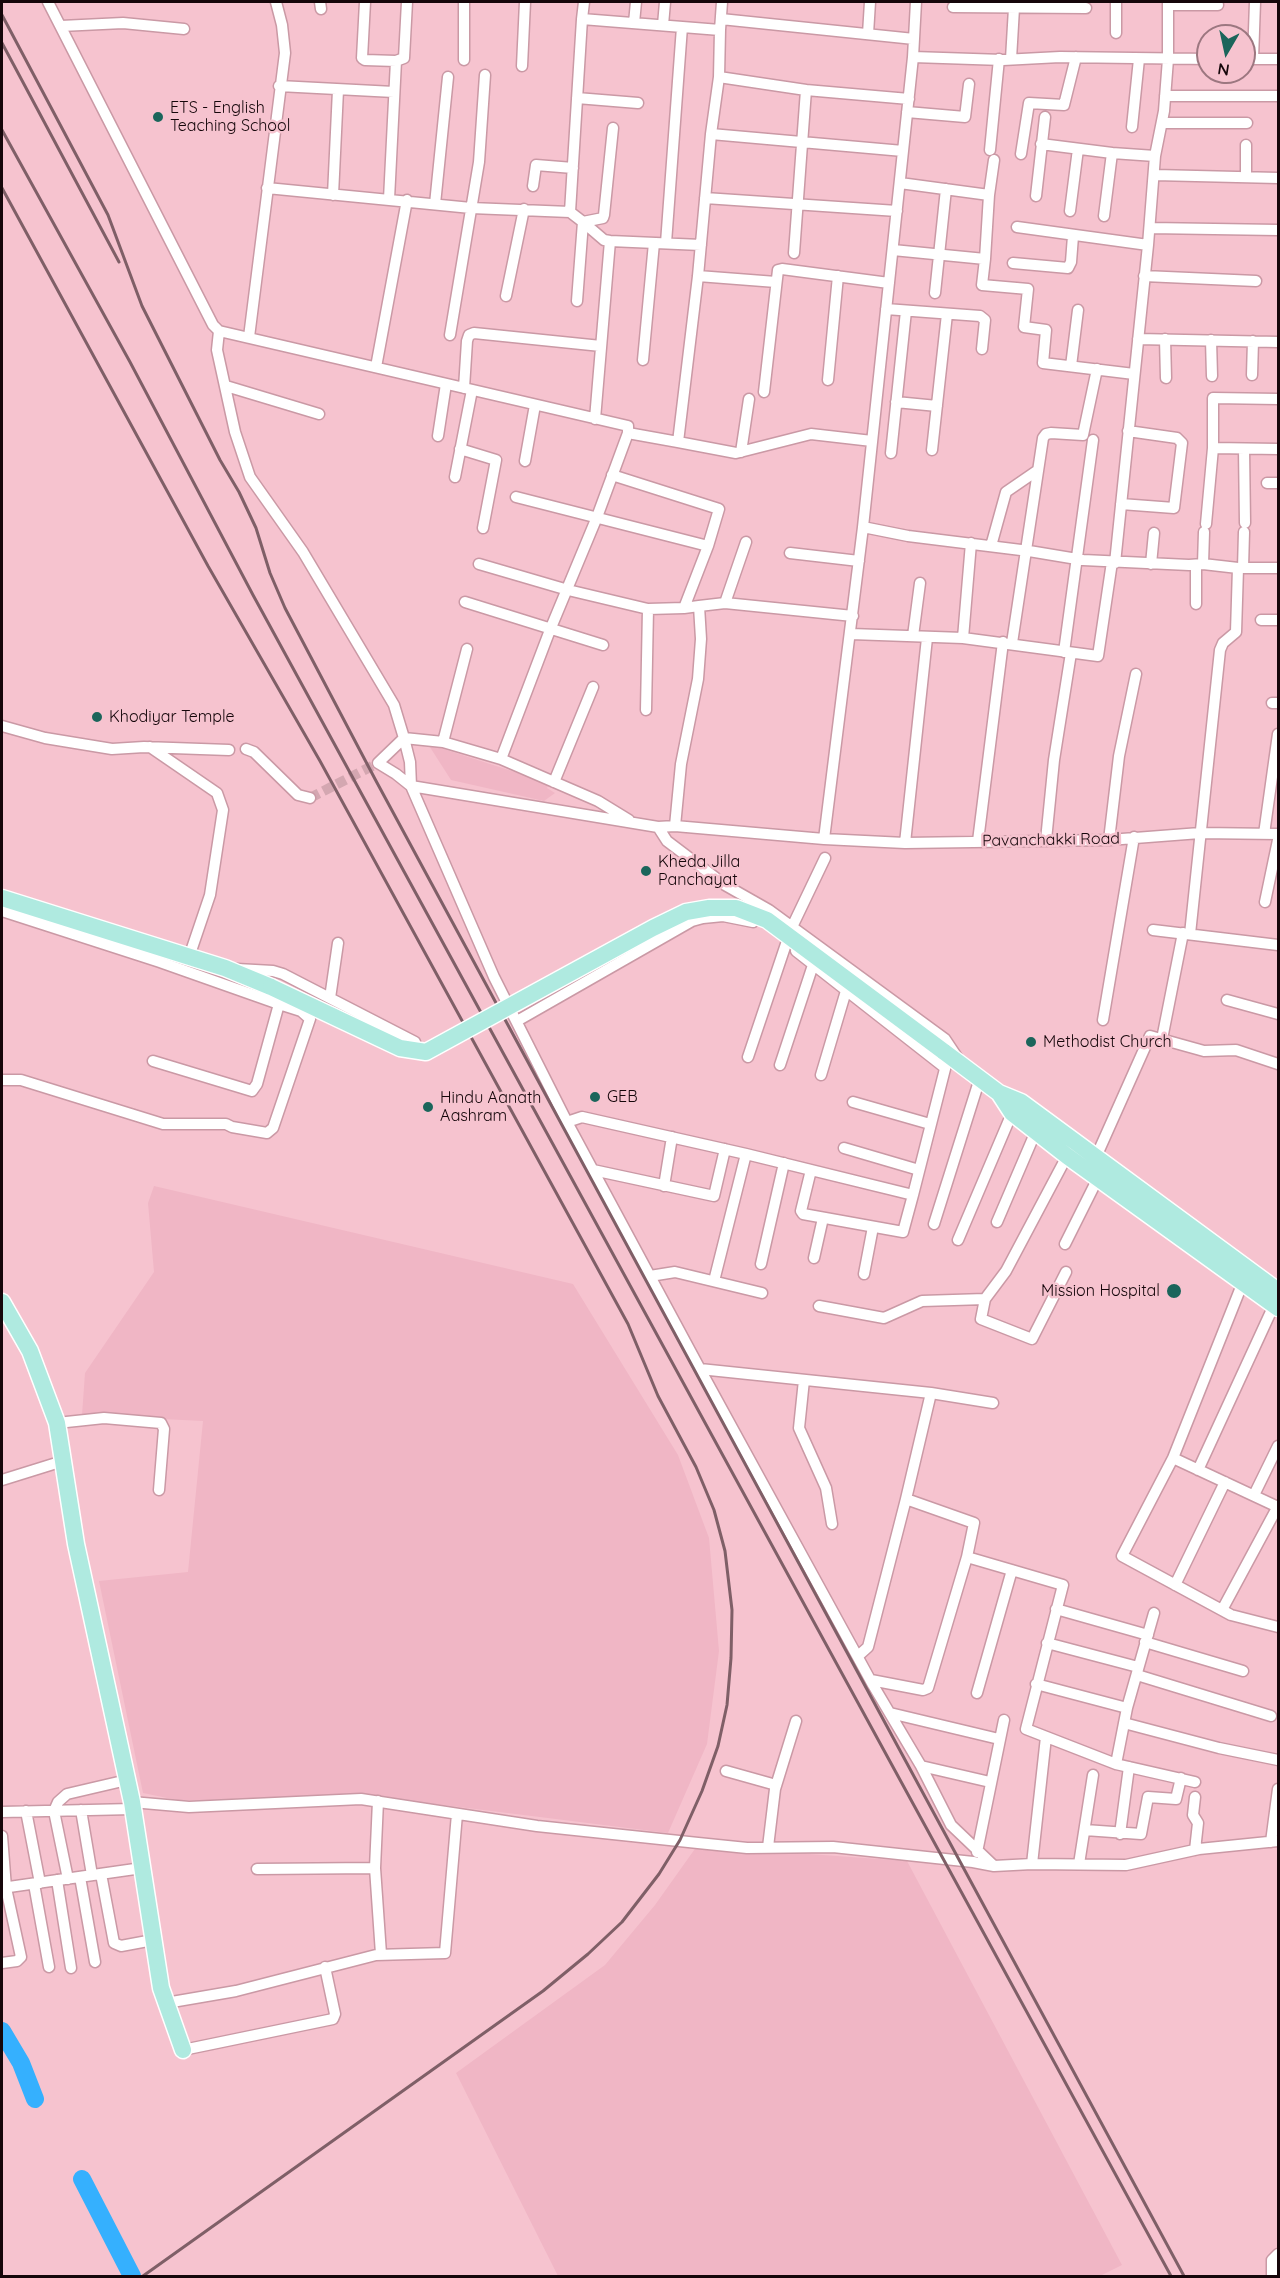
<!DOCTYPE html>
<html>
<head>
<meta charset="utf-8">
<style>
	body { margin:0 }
	#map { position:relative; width:1280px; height:2278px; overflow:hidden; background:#f6c3cf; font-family:Quicksand,sans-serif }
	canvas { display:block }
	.frame { position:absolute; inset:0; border:3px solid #15060a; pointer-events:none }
	.north { position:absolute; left:1196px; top:24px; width:60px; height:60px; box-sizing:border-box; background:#f6c3cf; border:2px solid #9c7780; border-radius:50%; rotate:189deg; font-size:16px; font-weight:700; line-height:24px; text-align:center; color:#15060a }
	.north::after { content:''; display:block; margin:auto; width:21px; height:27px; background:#1b655b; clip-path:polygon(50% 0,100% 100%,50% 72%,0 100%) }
</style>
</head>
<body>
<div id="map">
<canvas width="1280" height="2278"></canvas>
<div class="frame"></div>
<div class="north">N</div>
</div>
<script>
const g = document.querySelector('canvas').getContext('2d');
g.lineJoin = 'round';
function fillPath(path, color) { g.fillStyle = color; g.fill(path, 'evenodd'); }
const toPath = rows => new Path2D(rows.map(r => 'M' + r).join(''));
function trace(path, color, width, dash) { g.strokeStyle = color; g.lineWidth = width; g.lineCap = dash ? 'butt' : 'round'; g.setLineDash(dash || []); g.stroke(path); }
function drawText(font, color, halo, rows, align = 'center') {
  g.font = font + ' Quicksand,sans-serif'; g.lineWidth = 5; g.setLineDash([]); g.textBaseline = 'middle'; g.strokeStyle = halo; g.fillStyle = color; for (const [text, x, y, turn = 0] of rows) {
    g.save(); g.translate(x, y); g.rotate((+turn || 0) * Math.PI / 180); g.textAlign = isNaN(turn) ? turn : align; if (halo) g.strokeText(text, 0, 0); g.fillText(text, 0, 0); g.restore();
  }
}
const built = toPath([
	[428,744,549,783,547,788,555,793,544,801,451,780],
	[154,1186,573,1284,678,1455,709,1538,719,1651,707,1744,668,1833,363,1795,247,1801,177,1800,143,1793,99,1581,188,1572,203,1421,82,1415,85,1373,154,1272,148,1203],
	[697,1846,907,1861,1122,2265,1100,2276,558,2276,456,2073,605,1965,655,1905]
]);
const river = toPath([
	[2,2031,21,2063,35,2099],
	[82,2179,132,2276]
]);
const streetTunnel = toPath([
	[310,798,378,763]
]);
const street = toPath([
	[48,2,213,325,219,331,628,426,628,433,597,517,550,630,501,759,598,801,629,820],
	[320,2,321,9],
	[365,2,362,58,365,60,396,61],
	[464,2,464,60],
	[1168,5,1218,5],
	[953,7,1086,8],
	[582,19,584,2],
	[721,19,914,39],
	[634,23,636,2],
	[663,25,665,2],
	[61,26,123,23,184,29],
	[720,30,719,77,806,90,794,253],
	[1116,33,1116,2],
	[868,34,870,2],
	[913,57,1003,60,1060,57,1208,59],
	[1011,59,1014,8],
	[1244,59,1278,59],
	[1253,59,1255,2],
	[522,66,525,2],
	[719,77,711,134,903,151],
	[279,86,394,92],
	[806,90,909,99],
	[1165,96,1278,96],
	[577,98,638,103],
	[907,112,965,117,969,84],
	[1162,123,1247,123],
	[1132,127,1139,59],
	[1041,144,1112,153,1155,156],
	[990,150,999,59],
	[1021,154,1029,103,1064,105,1076,57],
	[1155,175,1278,178],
	[1246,177,1246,145],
	[900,183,989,195,994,160],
	[533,186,536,165,573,168],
	[267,188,471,208,570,212],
	[333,195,338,90],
	[1036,196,1045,117],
	[705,198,897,211],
	[389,199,396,61,404,58,407,2],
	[435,204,448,77],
	[1070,211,1078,149],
	[1104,216,1112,153],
	[583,222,604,240,610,241,701,245],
	[583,222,603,218,604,215,613,128],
	[1017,227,1148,245],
	[1150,228,1278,230],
	[666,243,682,27],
	[893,250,985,259,982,285,1028,289,1024,327,1046,330,1043,363,1134,374],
	[985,259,989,195],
	[1013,263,1068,268,1071,262,1073,236],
	[698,276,776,282],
	[1144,276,1256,281],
	[935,293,946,189],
	[506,296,524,209],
	[577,301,583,222,570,212,582,19,720,30,722,2],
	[886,309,980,316,985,320,982,349],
	[219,331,217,350,235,432,250,477,303,552,394,705,404,738,378,763,396,774,411,786],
	[450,335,479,162,485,75],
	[249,337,285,53,282,25,276,2],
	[1138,339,1278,342],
	[1165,339,1166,378],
	[1211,340,1212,376],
	[643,360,654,243],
	[1071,366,1078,310],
	[376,367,407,200],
	[1252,375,1253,341],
	[828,380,838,276],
	[226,386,319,414],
	[464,388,467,341,469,335,474,333,601,346],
	[764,392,778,270,782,269,889,283],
	[1278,399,1213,398,1213,448,1278,449],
	[896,402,937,406],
	[595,419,610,241],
	[628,433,678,442,698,276,711,134],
	[438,436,446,384],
	[678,442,736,453,811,434,872,441],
	[460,449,496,460,483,528],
	[1244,449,1245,523],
	[932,450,947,314],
	[741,452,749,399],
	[891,453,906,311],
	[525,461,535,405],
	[612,475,719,509,708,546,684,608],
	[455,477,472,390],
	[1267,483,1278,483],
	[516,497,708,546],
	[1121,504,1174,508,1182,443,1177,438,1128,431],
	[1206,524,1213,448],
	[863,527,908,536,1029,551,1083,560,1189,565,1203,564,1238,568,1278,568],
	[991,546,1006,492,1038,470],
	[790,553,859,561],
	[1115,563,1148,245,1155,156,1164,111,1168,59,1168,2],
	[479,564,568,590,648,609,684,608,699,606],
	[1151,564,1154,533],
	[1203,564,1204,532],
	[1243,568,1244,532],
	[465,602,603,645],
	[725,603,746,542],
	[1196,604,1196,565],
	[1261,620,1278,620],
	[851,634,963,638,1098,656,1112,562],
	[913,636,920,583],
	[963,638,971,543],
	[1012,643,1043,438,1046,434,1051,433,1083,435,1097,369],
	[1064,652,1093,440],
	[1272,703,1278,703],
	[646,710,648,609],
	[2,726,45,738,112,749,144,747,229,750],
	[443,742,467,649],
	[150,747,217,793,223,810,210,895,189,957],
	[246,749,254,752,298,795,310,798],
	[501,759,443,742,404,738,410,762,411,786,494,977,567,1122,700,1369,873,1685,921,1766,951,1825,994,1866],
	[554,782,593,687],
	[411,786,658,827,675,826,824,839,863,527,913,57,916,2],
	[675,826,681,764,698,679,701,639,699,606,725,603,853,616],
	[658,827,667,841,725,885,769,910,945,1039,957,1057],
	[1264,834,1278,734],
	[824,839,905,843,1109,840,1200,833,1278,834],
	[1046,840,1054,760,1071,653],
	[1109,840,1119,756,1136,674],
	[978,841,1003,642],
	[905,843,927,638],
	[1265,902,1278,840],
	[2,911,160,962,279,1004,301,1011,310,1019,273,1128,267,1133,232,1127,226,1124,163,1124,21,1080,2,1080],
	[792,927,825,858],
	[1153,930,1278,945],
	[1190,934,1220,650,1223,643,1236,632,1238,568],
	[796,951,944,1067],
	[237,969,273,971,283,974,415,1042],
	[330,998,338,943],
	[1227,1000,1278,1014],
	[1103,1020,1134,837],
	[517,1021,692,921,703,918,723,916,753,922],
	[1162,1039,1183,933],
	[748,1057,786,944],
	[153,1061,252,1091,257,1084,279,1004],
	[780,1065,813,965],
	[821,1075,846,991],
	[853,1102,930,1124],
	[567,1122,582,1117,746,1154,913,1195,947,1061],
	[844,1148,919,1170],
	[1096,1157,1150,1036,1204,1051,1236,1050,1278,1064],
	[593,1170,714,1196,725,1149],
	[811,1170,801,1211,803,1214,903,1232,913,1195],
	[664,1186,672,1137],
	[997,1222,1036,1131],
	[934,1224,980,1078],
	[958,1240,1012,1113],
	[1065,1244,1098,1178],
	[814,1258,823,1218],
	[761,1264,784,1163],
	[1066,1272,1032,1339,981,1319,985,1299,1006,1271,1067,1156],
	[864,1274,873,1227],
	[650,1276,675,1272,762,1293],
	[714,1281,746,1154],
	[1243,1282,1173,1458,1122,1556,1231,1615,1278,1627],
	[819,1306,884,1318,922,1301,985,1299],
	[700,1369,931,1393,906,1499,974,1523,967,1557,1063,1585,1026,1729,1116,1764,1195,1782],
	[804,1380,799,1428,826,1488,832,1524],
	[931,1393,993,1403],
	[57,1423,104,1418,161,1423,164,1429,159,1490],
	[1173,1458,1278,1507],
	[1198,1470,1274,1305],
	[2,1480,63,1461],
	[1254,1495,1278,1446],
	[1175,1585,1225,1482],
	[1056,1609,1148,1635],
	[1222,1610,1278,1506],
	[1145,1642,1243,1671],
	[1047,1643,1138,1667],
	[858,1656,868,1647,906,1499],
	[1137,1675,1271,1716],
	[871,1680,923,1690,928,1688,967,1557],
	[1036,1684,1127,1708],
	[977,1693,1012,1570],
	[890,1713,999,1739],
	[1124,1723,1219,1748,1278,1760],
	[1116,1764,1127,1708,1154,1613],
	[921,1766,990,1782],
	[726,1771,776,1785],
	[1195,1797,1193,1815,1198,1823,1195,1850],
	[378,1801,375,1868,381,1954],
	[132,1802,189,1807,361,1799,537,1826,698,1843,747,1848,833,1847,973,1862,994,1866,1032,1864,1126,1865,1199,1849,1278,1841],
	[81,1810,92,1875],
	[26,1811,40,1883],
	[2,1812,133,1809],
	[1085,1830,1141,1834,1148,1797,1176,1799,1181,1778],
	[1120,1834,1129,1767],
	[2,1836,6,1888,21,1957,17,1961,2,1963],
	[1271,1842,1278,1789],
	[768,1847,775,1789,796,1721],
	[977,1852,1004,1720],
	[1032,1864,1046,1737],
	[1079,1864,1093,1775],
	[257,1869,375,1868],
	[101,1874,114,1943,121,1946,153,1940],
	[80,1877,95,1962],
	[68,1879,54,1811,58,1802,67,1794,127,1780],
	[57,1880,71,1968],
	[34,1884,49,1967],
	[2,1888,142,1868],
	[166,2003,236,1991,376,1955,445,1953,457,1814],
	[183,2050,333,2019,335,2014,325,1967],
	[1272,2276,1272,2260,1278,2254]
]);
const primary = toPath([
	[2,898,225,968,271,987],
	[943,1051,999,1093,1021,1102,1278,1291],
	[999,1093,1012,1113,1067,1156,1278,1308],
	[2,1302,30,1351,57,1423,76,1544,132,1802,161,1988,183,2050]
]);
const rail = toPath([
	[2,15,108,215,142,306,220,460,239,492,256,528,270,573,285,608,375,779,1184,2276],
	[2,43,119,262],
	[2,130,130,362,253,595,1171,2276],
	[2,188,208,566,320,761,628,1324,658,1396,696,1467,714,1510,725,1551,732,1610,731,1658,727,1705,718,1746,702,1791,680,1840,659,1874,622,1922,588,1954,543,1991,143,2276]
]);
const primaryBridge = toPath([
	[271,987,400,1048,426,1052,653,928,686,912,709,908,736,908,767,920,943,1051]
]);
const markers = [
	[158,117,6,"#1b655b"],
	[97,717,6,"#1b655b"],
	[646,871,6,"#1b655b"],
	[1031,1042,6,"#1b655b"],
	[595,1097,6,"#1b655b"],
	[428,1107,6,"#1b655b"],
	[1174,1291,8,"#1b655b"]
];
const poiNames = [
	["ETS - English",170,108],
	["Teaching School",170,126],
	["Khodiyar Temple",109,717],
	["Kheda Jilla",658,862],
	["Panchayat",658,880],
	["Methodist Church",1043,1042],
	["GEB",607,1097],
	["Hindu Aanath",440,1098],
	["Aashram",440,1116],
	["Mission Hospital",1160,1291,"right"]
];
const streetNames = [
	["Pavanchakki Road",1051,840,-1]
];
fillPath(built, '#f0b6c5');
trace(river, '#35b0fe', 18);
trace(streetTunnel, '#d4a7b1', 10, [10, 5]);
trace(street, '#ca99a5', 13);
trace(primary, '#fff', 19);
trace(street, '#fff', 10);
trace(primary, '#afeae0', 16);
trace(rail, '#7f5f67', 3);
trace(primaryBridge, '#fff', 19, []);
trace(primaryBridge, '#afeae0', 16);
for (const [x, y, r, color] of markers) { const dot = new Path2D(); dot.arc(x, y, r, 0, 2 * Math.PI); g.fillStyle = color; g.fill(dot); trace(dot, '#f6c3cf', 2); }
drawText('16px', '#15060a', '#f6c3cf', poiNames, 'left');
drawText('16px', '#15060a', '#f6c3cf', streetNames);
</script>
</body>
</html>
